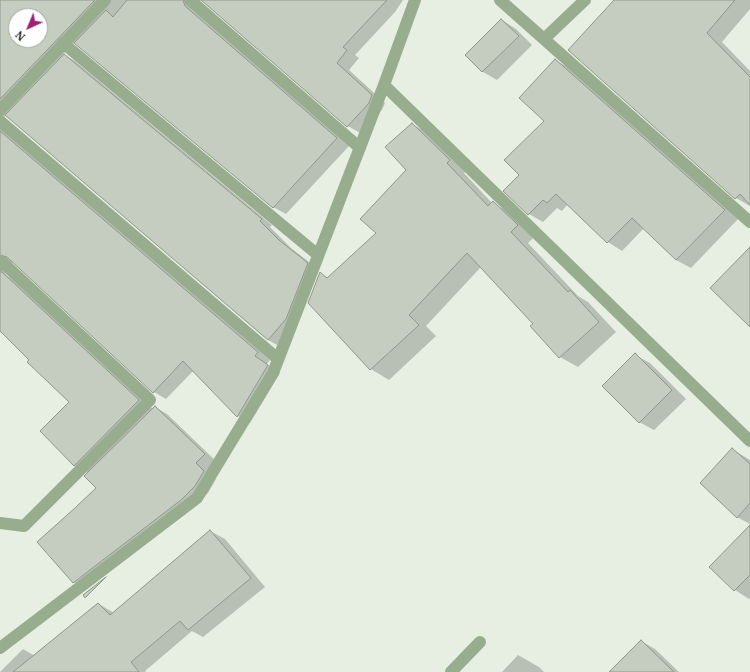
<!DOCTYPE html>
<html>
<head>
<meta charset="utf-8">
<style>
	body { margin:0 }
	#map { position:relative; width:750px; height:672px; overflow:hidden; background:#e6efe1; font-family:"Noto Serif",serif }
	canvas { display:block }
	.north { position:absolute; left:8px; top:8px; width:40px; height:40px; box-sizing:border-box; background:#fff; border:1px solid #a4a6a4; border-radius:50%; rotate:224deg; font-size:11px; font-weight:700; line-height:16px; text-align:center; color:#1c201b }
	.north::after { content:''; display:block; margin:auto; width:14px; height:18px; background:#9e2074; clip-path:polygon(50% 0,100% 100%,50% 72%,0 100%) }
</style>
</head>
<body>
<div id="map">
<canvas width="750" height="672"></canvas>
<div class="north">N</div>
</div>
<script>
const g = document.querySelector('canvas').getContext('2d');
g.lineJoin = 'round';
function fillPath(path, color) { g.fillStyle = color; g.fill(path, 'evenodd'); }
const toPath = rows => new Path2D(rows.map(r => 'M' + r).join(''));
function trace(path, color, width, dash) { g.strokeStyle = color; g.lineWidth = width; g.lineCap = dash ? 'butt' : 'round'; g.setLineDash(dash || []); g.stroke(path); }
const shadow = toPath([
	[2,0,201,0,197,3,349,146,286,214,273,207,75,42,63,54,75,61,272,225,270,227,291,248,318,269,279,346,268,340,5,114,5,120,270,360,267,364,280,373,250,423,238,416,193,371,166,399,154,392,13,262,9,265,5,272,6,275,15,281,153,409,155,407,167,414,217,462,208,471,216,479,208,493,194,507,86,590,73,582,97,488,89,473,74,465,70,402,0,330,0,3],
	[16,16,40,16,40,40,16,40],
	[203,0,403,0,395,12,355,55,359,58,349,70,385,103,382,110,360,133,348,126],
	[615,0,750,0,750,9,722,42,750,71,750,206,736,198],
	[502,20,516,29,532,45,497,80,483,72,466,55],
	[555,60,569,68,739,218,691,268,676,260,644,228,622,251,608,242,568,204,562,211,557,208,543,222,529,214,521,175,546,121],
	[412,124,430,134,467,170,464,173,492,203,511,213,535,236,528,243,578,296,588,302,616,332,578,367,560,357,535,324,481,267,426,326,436,336,389,380,371,369,309,303,320,274,329,278,377,233,407,170],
	[635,355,650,363,686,399,654,430,639,422],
	[732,449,750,460,750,524,737,517],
	[750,529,750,598,749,599,735,590,711,567],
	[210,531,225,539,265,587,203,637,192,631,145,671,146,672,0,672,23,649,35,656,99,604,114,613],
	[641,641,655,649,679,672,611,672],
	[518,655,539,667,544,672,502,672]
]);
const building = toPath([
	[0,0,95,0,0,99,0,0],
	[16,16,40,16,40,40,16,40,16,16],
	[127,0,183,0,185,6,337,138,273,208,74,43,106,10,113,17,127,0],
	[201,0,387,0,343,47,347,50,337,63,372,95,369,103,347,127,201,0],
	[614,0,735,0,707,33,750,77,750,205,740,194,735,199,568,50,614,0],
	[501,19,519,36,482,72,465,55,501,19],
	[64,54,262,219,260,221,280,241,308,263,286,319,268,340,5,115,64,54],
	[555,59,725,210,676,260,632,218,607,243,556,194,547,203,543,200,528,215,503,191,519,175,504,160,544,121,519,98,555,59],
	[412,123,450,160,447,163,488,206,493,201,518,225,511,232,568,292,570,290,599,322,559,358,530,326,533,324,467,253,409,315,419,325,370,370,308,303,320,272,327,278,376,233,360,219,406,170,385,147,412,123],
	[0,131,258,352,255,356,268,365,237,417,183,361,153,393,7,257,0,255,0,131],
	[750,247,750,327,710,288,750,247],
	[0,272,2,272,139,400,74,466,40,431,69,402,27,362,29,360,0,331,0,272],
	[635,353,672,390,639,423,602,386,635,353],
	[155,406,205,454,196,463,204,471,195,486,181,500,73,583,37,542,76,507,96,488,84,476,155,406],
	[732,448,750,464,750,503,737,518,700,483,732,448],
	[750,525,750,575,734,591,709,567,750,525],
	[210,530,251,578,188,630,180,621,131,662,139,672,13,672,98,603,110,615,210,530],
	[106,577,85,598,83,595,106,577],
	[641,640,674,672,609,672,641,640]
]);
const minor = toPath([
	[190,0,360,148],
	[500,0,750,222],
	[544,39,585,0],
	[63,43,318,255],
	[384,85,750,441],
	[0,110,105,0],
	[0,121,278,359],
	[0,265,2,262,150,400,24,526,0,523],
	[0,648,197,498,273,373,384,85,415,0],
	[451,672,480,642]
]);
fillPath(shadow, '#0003');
fillPath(building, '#c4cdc0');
trace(building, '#8f978b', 1);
trace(minor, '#98ad8e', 12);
</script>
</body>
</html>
